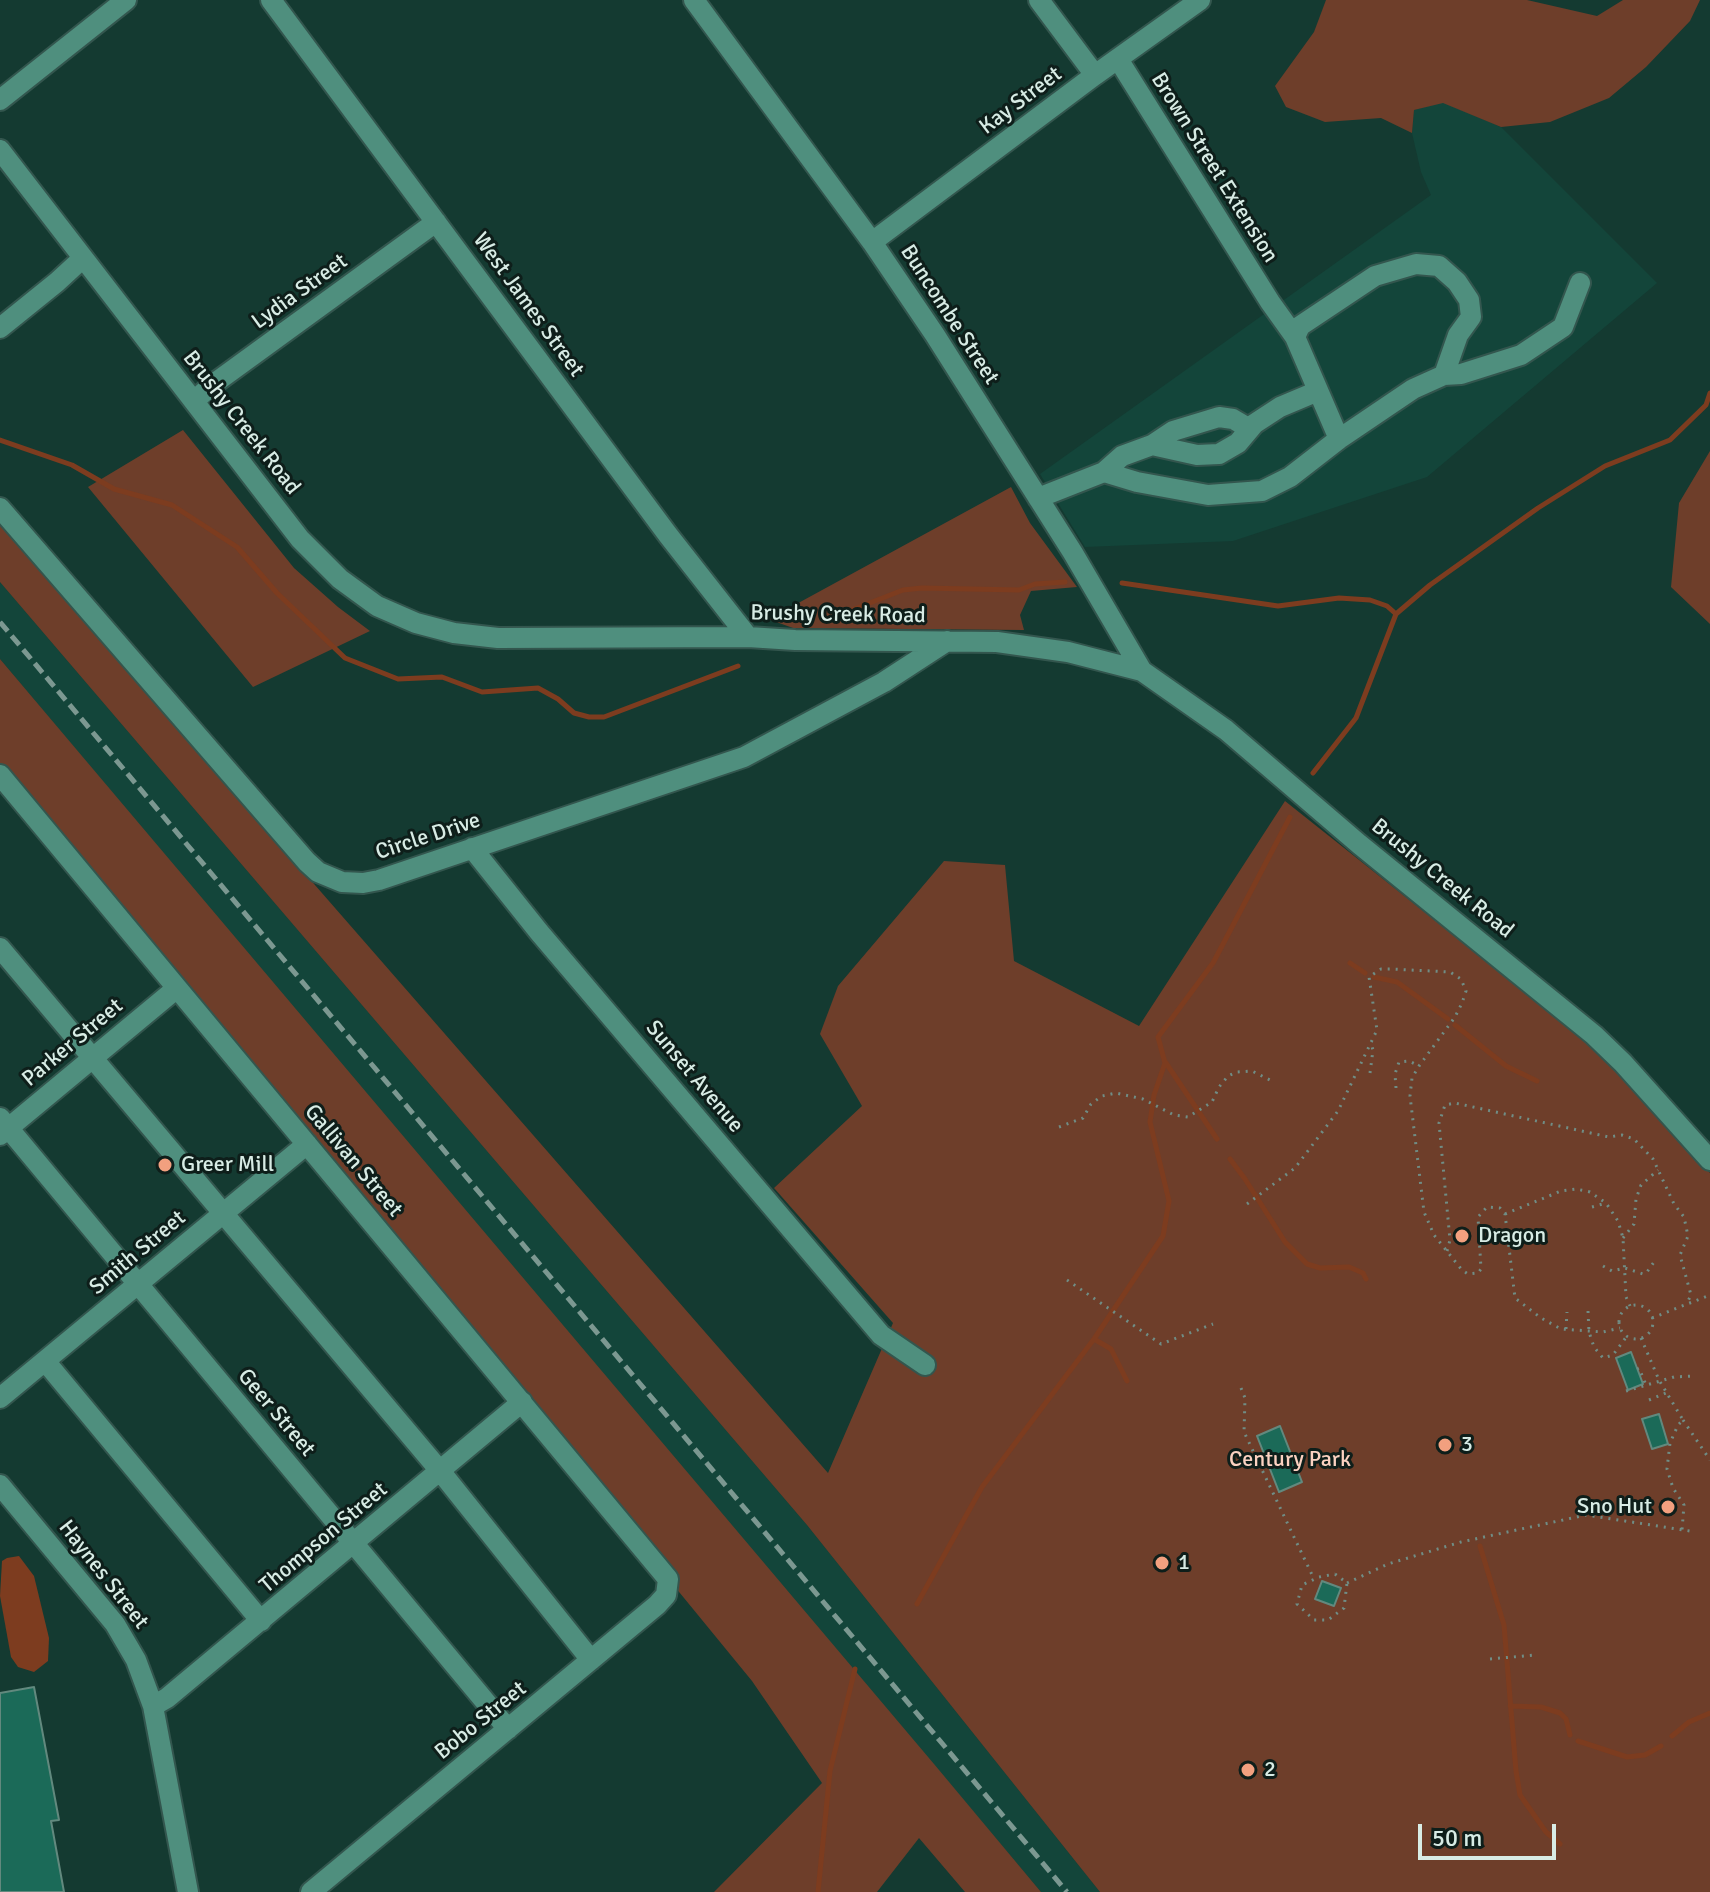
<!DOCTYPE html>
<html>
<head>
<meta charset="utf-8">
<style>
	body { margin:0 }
	#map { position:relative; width:1710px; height:1892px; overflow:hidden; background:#143a31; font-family:Signika,sans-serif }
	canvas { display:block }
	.scale { position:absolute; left:1418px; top:1824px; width:138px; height:36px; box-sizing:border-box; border:4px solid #d8ece5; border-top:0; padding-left:10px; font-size:24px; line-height:28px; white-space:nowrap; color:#d8ece5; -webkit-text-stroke:6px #0e1e1a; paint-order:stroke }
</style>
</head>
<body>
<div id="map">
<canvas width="1710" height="1892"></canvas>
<div class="scale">50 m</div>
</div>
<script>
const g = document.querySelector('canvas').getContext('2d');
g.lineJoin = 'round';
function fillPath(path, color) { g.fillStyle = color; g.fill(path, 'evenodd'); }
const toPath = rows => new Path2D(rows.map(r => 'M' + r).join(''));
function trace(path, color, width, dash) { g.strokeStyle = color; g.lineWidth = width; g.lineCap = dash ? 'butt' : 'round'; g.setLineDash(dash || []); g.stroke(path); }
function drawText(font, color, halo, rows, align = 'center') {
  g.font = font + ' Signika,sans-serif'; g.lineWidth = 6; g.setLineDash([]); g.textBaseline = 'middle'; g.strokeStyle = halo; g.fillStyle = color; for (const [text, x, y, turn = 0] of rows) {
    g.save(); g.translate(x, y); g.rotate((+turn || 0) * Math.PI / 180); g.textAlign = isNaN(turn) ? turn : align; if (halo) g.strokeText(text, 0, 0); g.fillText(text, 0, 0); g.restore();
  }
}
const built = toPath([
	[1443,102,1501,127,1657,283,1427,477,1233,541,1085,547,1040,474,1431,195,1421,172,1412,133,1414,110],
	[0,582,807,1525,1100,1892,1041,1892,124,807,0,659]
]);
const green = toPath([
	[1326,0,1527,0,1597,16,1623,0,1700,0,1690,21,1646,67,1609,98,1550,122,1501,127,1443,103,1414,110,1412,133,1381,118,1325,122,1286,107,1275,86,1314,32],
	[183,430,294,568,338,607,370,631,253,687,88,487],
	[1710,451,1710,624,1671,587,1679,503],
	[1011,487,1030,523,1077,587,1031,591,1020,615,1024,630,793,628,754,614,791,607],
	[0,524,828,1473,893,1323,774,1188,862,1106,820,1034,838,986,944,861,1005,865,1014,961,1139,1026,1285,801,1646,1088,1710,1173,1710,1892,1100,1892,807,1525,0,582],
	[0,659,934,1764,1041,1892,965,1892,919,1838,877,1892,714,1892,822,1783,752,1681,0,763]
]);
const water = toPath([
	[19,1556,34,1576,49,1638,48,1661,34,1672,18,1667,11,1657,0,1596,2,1561,7,1558]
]);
const stream = toPath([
	[0,440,72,465,114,489,172,505,237,547,277,593,345,658,398,679,442,677,482,692,538,688,558,699,574,713,589,717,604,717,738,666],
	[1122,583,1278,606,1339,598,1370,600,1387,606,1396,614],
	[824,621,903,590,922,588,1019,590,1035,584,1065,582],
	[1313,773,1356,718,1396,614,1430,585,1538,508,1605,466,1670,440,1706,405,1710,393],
	[1350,963,1365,973],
	[1374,977,1397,982,1448,1019],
	[1455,1025,1506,1066,1537,1081],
	[1166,1063,1217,1139],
	[1230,1159,1245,1179,1285,1242,1307,1264,1320,1268,1349,1267,1363,1273,1366,1279],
	[1094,1339,1111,1349,1127,1381],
	[1480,1546,1504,1625,1516,1771,1520,1795,1546,1832,1560,1844],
	[917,1604,982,1487,1094,1339,1163,1236,1169,1201,1150,1122,1154,1095,1165,1063,1158,1037,1213,963,1290,817],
	[1510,1706,1541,1707,1560,1713,1566,1719,1570,1735],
	[1672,1736,1689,1722,1710,1713],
	[1578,1741,1627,1757,1645,1755,1661,1746],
	[818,1892,830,1771,855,1669]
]);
const building = toPath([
	[1631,1352,1643,1384,1628,1390,1616,1358,1631,1352],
	[1659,1414,1668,1444,1652,1449,1642,1419,1659,1414],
	[1280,1426,1302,1482,1279,1492,1257,1436,1280,1426],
	[1322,1581,1341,1588,1334,1606,1315,1599,1322,1581],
	[34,1687,59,1820,51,1821,64,1892,0,1892,0,1693,34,1687]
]);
const path = toPath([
	[1370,1073,1373,1050,1371,1043],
	[1396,1088,1395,1074,1399,1062,1409,1061,1419,1066],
	[1059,1127,1083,1118,1091,1104,1102,1096,1116,1093,1143,1099,1174,1115,1188,1117,1212,1102,1219,1087,1228,1076,1237,1072,1252,1071,1270,1080],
	[1247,1204,1295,1168,1338,1111,1377,1030,1369,977,1381,969,1391,969,1450,972,1461,979,1466,991,1462,1003,1455,1017,1419,1066,1412,1078,1410,1096,1424,1212,1434,1235,1462,1270,1468,1274,1478,1273,1481,1269,1478,1217,1487,1207,1500,1208,1505,1214,1515,1298,1541,1318,1561,1329,1603,1332,1620,1328],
	[1592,1207,1606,1203],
	[1505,1214,1561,1191,1576,1189,1590,1192,1606,1203,1618,1221,1623,1238,1626,1297,1630,1306],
	[1623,1238,1634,1224,1636,1199,1641,1185,1658,1170],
	[1447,1251,1450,1240,1439,1123,1445,1105,1455,1103,1609,1137,1622,1135,1634,1139,1653,1159,1674,1204,1684,1217,1688,1236,1680,1255,1691,1295,1686,1305],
	[1603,1266,1612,1271,1625,1268,1643,1274,1647,1272,1654,1262],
	[1067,1280,1161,1344,1213,1324],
	'1619 1322a17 17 0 1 1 34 0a17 17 0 1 1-34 0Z',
	[1588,1311,1589,1332,1594,1347,1603,1358,1613,1355,1627,1336],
	[1652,1318,1710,1295],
	[1566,1329,1567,1312],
	[1641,1338,1659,1380,1683,1420,1678,1425,1670,1443,1667,1469,1673,1488,1684,1505,1682,1530],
	[1637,1369,1639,1368,1646,1385],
	[1241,1388,1245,1398,1244,1432,1314,1579],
	[1626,1391,1674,1377,1695,1376],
	[1649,1400,1666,1393],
	[1683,1420,1710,1460],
	[1335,1574,1347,1583,1344,1608,1328,1620,1314,1620,1297,1604,1302,1585,1319,1577,1335,1574],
	[1347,1583,1388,1564,1461,1542,1586,1515,1690,1531],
	[1490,1659,1535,1655]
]);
const minor = toPath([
	[271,0,668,535,748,637],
	[694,0,872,242,935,335,1073,553,1142,671],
	[1039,0,1095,75],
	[1118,59,1270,302,1295,337],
	[0,100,126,0],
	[0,150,300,539,340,579,377,606,416,623,454,633,498,638,748,637,795,640,997,642,1068,652,1142,671,1226,730,1359,844,1594,1035,1623,1063,1710,1160],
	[872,242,1095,75,1200,0],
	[0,328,57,282,83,258],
	[194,401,212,385,436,222],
	[1339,439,1295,337,1300,326,1375,276,1416,264,1439,266,1457,282,1469,300,1471,317,1458,335,1444,375],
	[1152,445,1173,431,1219,417,1233,419,1250,429],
	[1104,472,1122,456,1152,445,1197,455,1219,454,1238,443,1254,424,1280,407,1318,391],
	[1038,498,1104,472,1137,482,1208,495,1262,491,1290,477,1339,439,1413,389,1444,375,1461,374,1521,355,1563,327,1580,283],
	[0,508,307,862,318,872,342,882,363,883,379,880,744,757,884,682,947,641],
	[0,775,668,1579,666,1595,657,1605,311,1892],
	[472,848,539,932,881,1335,925,1365],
	[0,948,441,1472,591,1660],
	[0,1118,508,1729],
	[0,1135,177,988],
	[45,1361,261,1621],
	[0,1398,307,1144],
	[0,1485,115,1624,136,1660,153,1706,188,1892],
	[153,1706,167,1698,522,1402]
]);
const rail = toPath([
	[0,622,1067,1892]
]);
const markers = [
	[165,1165,8,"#f2a07f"],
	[1462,1236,8,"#f2a07f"],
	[1445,1445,8,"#f2a07f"],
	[1668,1507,8,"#f2a07f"],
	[1162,1563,8,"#f2a07f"],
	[1248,1770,8,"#f2a07f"]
];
const streetNames = [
	["Kay Street",1021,101,-37],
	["Brown Street Extension",1214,168,58],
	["Lydia Street",300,292,-36],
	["West James Street",528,305,54],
	["Buncombe Street",949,315,57],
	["Brushy Creek Road",241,423,52],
	["Brushy Creek Road",838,615,1],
	["Circle Drive",428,837,-18],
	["Brushy Creek Road",1442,879,39],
	["Parker Street",73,1043,-40],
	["Sunset Avenue",694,1077,50],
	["Gallivan Street",353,1161,50],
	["Smith Street",138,1253,-40],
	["Geer Street",276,1413,50],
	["Thompson Street",324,1538,-40],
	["Haynes Street",103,1575,52],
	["Bobo Street",481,1721,-39]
];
const poiNames = [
	["Greer Mill",181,1165],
	["Dragon",1478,1236],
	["3",1461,1445],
	["Sno Hut",1652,1507,"right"],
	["1",1178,1563],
	["2",1264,1770]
];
const parkNames = [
	["Century Park",1290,1460]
];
fillPath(built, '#13453a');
fillPath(green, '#6e3e2a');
fillPath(water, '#7d3c1f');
trace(stream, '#7d3c1f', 5);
fillPath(building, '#1b6a58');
trace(building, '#62897e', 2);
trace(minor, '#33564e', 24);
trace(path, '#708d85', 3, [2, 6]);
trace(minor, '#4f8f7e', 20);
trace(rail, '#7c9891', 5, [12, 6]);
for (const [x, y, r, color] of markers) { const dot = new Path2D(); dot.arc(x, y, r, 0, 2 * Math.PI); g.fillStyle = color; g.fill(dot); trace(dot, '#0e1e1a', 3); }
drawText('22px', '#d8ece5', '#0e1e1a', streetNames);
drawText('22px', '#d8ece5', '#0e1e1a', poiNames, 'left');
drawText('22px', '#fbd2c1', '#0e1e1a', parkNames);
</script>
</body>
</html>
